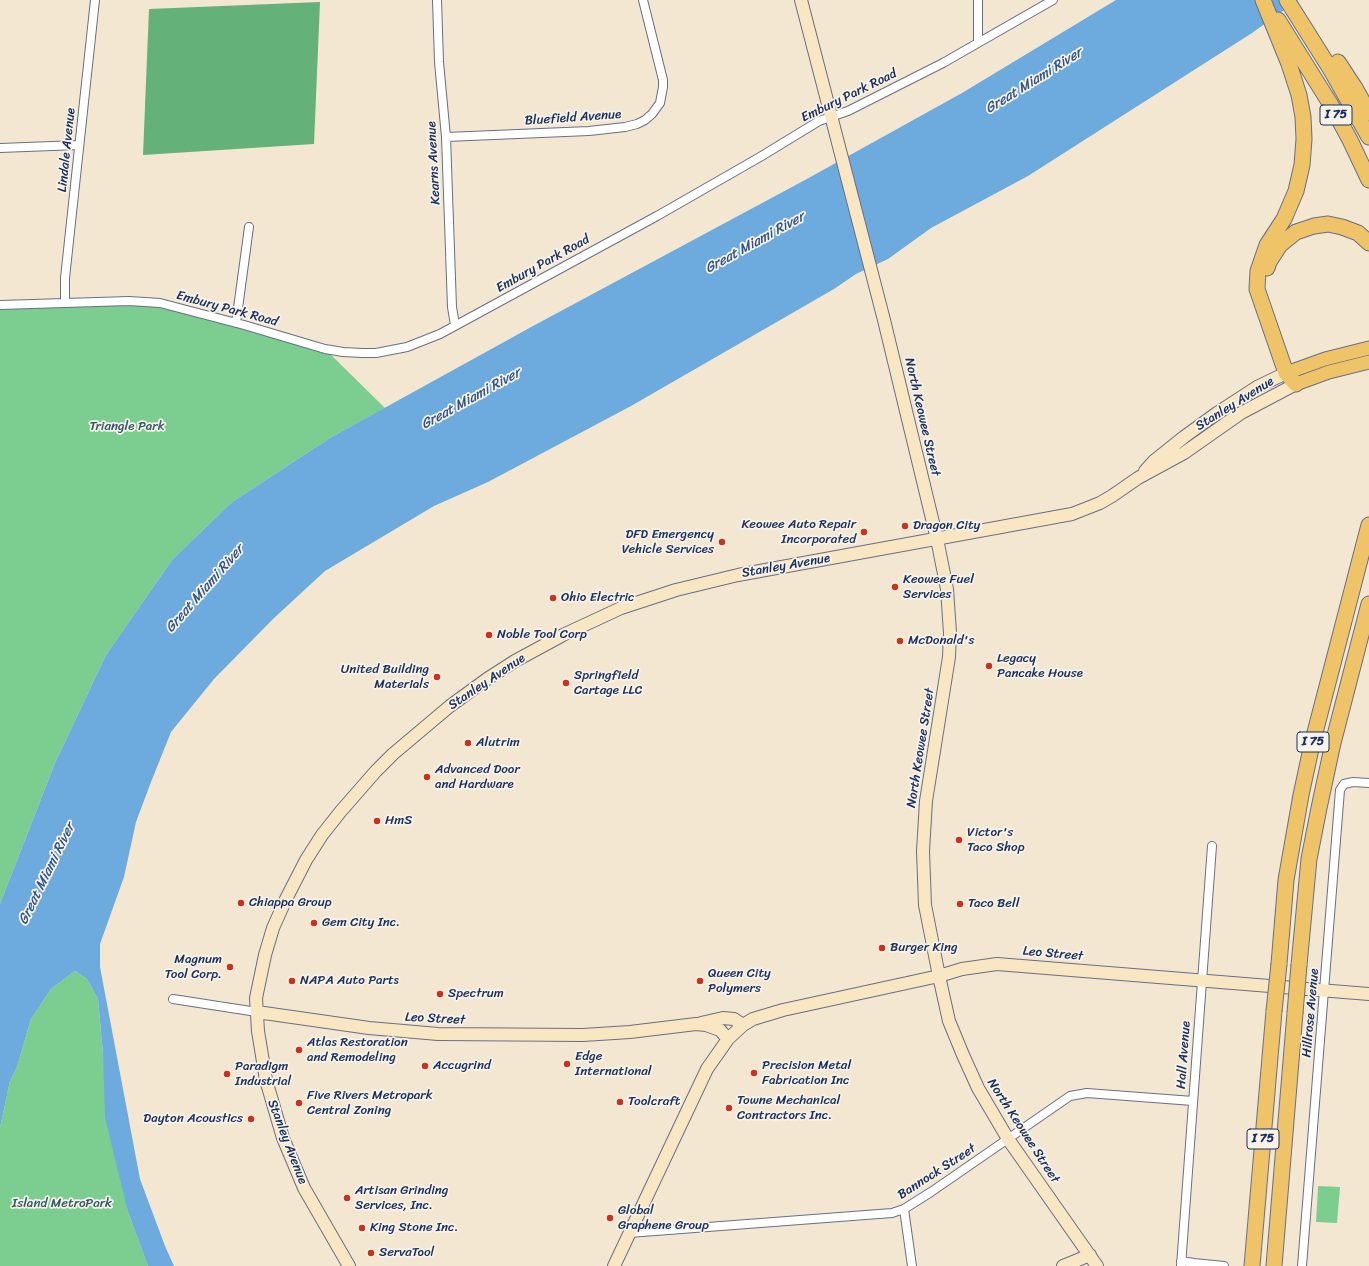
<!DOCTYPE html>
<html>
<head>
<meta charset="utf-8">
<style>
	body { margin:0 }
	canvas { display:block; background:#f3e7d1 }
</style>
</head>
<body>
<canvas width="1369" height="1266"></canvas>
<script>
const g = document.querySelector('canvas').getContext('2d');
g.lineJoin = 'round';
function fillPath(path, color) { g.fillStyle = color; g.fill(path, 'evenodd'); }
const toPath = rows => new Path2D(rows.map(r => 'M' + r).join(''));
function trace(path, color, width, dash) { g.strokeStyle = color; g.lineWidth = width; g.lineCap = dash ? 'butt' : 'round'; g.setLineDash(dash || []); g.stroke(path); }
function drawText(font, color, halo, rows, align = 'center') {
  g.font = font + ' Sriracha,sans-serif'; g.lineWidth = 3.5; g.setLineDash([]); g.textBaseline = 'middle'; g.strokeStyle = halo; g.fillStyle = color; for (const [text, x, y, turn = 0] of rows) {
    g.save(); g.translate(x, y); g.rotate((+turn || 0) * Math.PI / 180); g.textAlign = isNaN(turn) ? turn : align; if (halo) g.strokeText(text, 0, 0); g.fillText(text, 0, 0); g.restore();
  }
}
const green = toPath([
	[141,301,325,349,385,408,330,438,232,502,172,560,106,655,55,763,0,904,0,305],
	[75,971,87,979,98,999,103,1054,128,1212,148,1266,0,1266,0,1128,10,1081,17,1067,31,1019,51,989],
	[1318,1186,1340,1187,1337,1223,1316,1222]
]);
const forest = toPath([
	[320,2,314,144,143,155,149,9]
]);
const water = toPath([
	[1116,0,1298,0,1252,33,1028,176,931,228,888,259,856,274,834,289,631,406,488,482,434,506,325,571,273,619,214,679,171,732,151,782,136,822,124,877,100,944,100,967,140,1179,165,1246,174,1266,148,1266,128,1212,105,1118,103,1054,98,999,87,979,75,971,51,989,31,1019,17,1067,10,1081,0,1128,0,904,55,763,106,655,172,560,232,502,330,438,533,326,805,180,962,93]
]);
const street = toPath([
	[437,0,439,62,446,137,452,307,455,325],
	[978,0,978,42],
	[446,137,589,131,625,127,637,124,645,120,652,114,660,103,663,87,663,80,643,0],
	[0,148,79,145],
	[65,302,65,278,95,0],
	[0,305,129,301,160,303,244,325,325,349,343,352,362,353,376,353,407,347,440,334,657,216,760,157,819,121,848,111,943,63,1053,0],
	[236,323,249,227],
	[173,999,257,1012],
	[904,1209,912,1266],
	[629,1233,892,1213,904,1209,931,1192,1070,1096,1087,1093,1193,1101],
	[1181,1261,1194,1263,1224,1266],
	[1181,1266,1212,846],
	[1302,1266,1340,790,1344,784,1353,782,1369,783]
]);
const secondary = toPath([
	[801,0,884,320,937,539,947,589,950,633,949,657,926,801,923,851,925,905,939,976,949,1021,963,1055,978,1088,1008,1139,1097,1266],
	[1145,471,1154,461,1184,437,1217,413,1257,387,1286,373],
	[257,1012,369,1028,438,1034,583,1035,630,1032,696,1024,706,1025,720,1030,728,1039],
	[701,1023,723,1018,734,1019,743,1025],
	[349,1266,304,1188,283,1138,266,1080,258,1031,256,998,265,955,273,928,286,899,306,860,322,835,341,811,376,771,393,754,450,706,487,679,515,661,563,635,621,608,676,590,738,575,1072,514,1100,503,1112,496,1138,478,1184,453,1241,413,1296,384],
	[614,1266,707,1069,728,1039,743,1025,753,1019,783,1010,939,976,962,969,997,964,1369,994],
	[1063,1266,1090,1255]
]);
const primary = toPath([
	[1286,373,1325,359,1369,348],
	[1296,384,1329,372,1369,362]
]);
const highway = toPath([
	[1263,0,1289,64,1299,95,1303,117,1304,139,1302,165,1296,191,1284,219,1267,245,1258,271,1257,289,1286,373,1296,384],
	[1287,0,1331,70,1369,137],
	[1278,20,1331,105,1350,140,1369,180],
	[1338,62,1355,88,1369,113],
	[1267,268,1269,262,1280,245,1296,232,1314,226,1328,224,1342,227,1358,233,1369,243],
	[1279,964,1286,880,1301,795,1312,744,1369,525],
	[1299,965,1309,859,1319,808,1333,743,1369,604],
	[1252,1266,1274,1011],
	[1274,1266,1295,1013]
]);
const highwayBridge = toPath([
	[1274,1011,1279,964],
	[1295,1013,1299,965]
]);
const markers = [
	[905,526,4,"#c8321e"],
	[864,532,4,"#c8321e"],
	[722,542,4,"#c8321e"],
	[895,587,4,"#c8321e"],
	[553,598,4,"#c8321e"],
	[489,635,4,"#c8321e"],
	[900,641,4,"#c8321e"],
	[989,666,4,"#c8321e"],
	[437,677,4,"#c8321e"],
	[566,683,4,"#c8321e"],
	[468,743,4,"#c8321e"],
	[427,777,4,"#c8321e"],
	[377,821,4,"#c8321e"],
	[959,840,4,"#c8321e"],
	[241,903,4,"#c8321e"],
	[960,904,4,"#c8321e"],
	[314,923,4,"#c8321e"],
	[882,948,4,"#c8321e"],
	[230,967,4,"#c8321e"],
	[292,981,4,"#c8321e"],
	[700,981,4,"#c8321e"],
	[440,994,4,"#c8321e"],
	[299,1050,4,"#c8321e"],
	[567,1064,4,"#c8321e"],
	[425,1066,4,"#c8321e"],
	[754,1073,4,"#c8321e"],
	[227,1074,4,"#c8321e"],
	[620,1102,4,"#c8321e"],
	[299,1103,4,"#c8321e"],
	[729,1108,4,"#c8321e"],
	[251,1119,4,"#c8321e"],
	[347,1198,4,"#c8321e"],
	[610,1218,4,"#c8321e"],
	[362,1228,4,"#c8321e"],
	[371,1253,4,"#c8321e"]
];
const shields = [
	[1336,115,32],
	[1313,742,32],
	[1263,1139,32]
];
const shieldNames = [
	["I 75",1336,115],
	["I 75",1313,742],
	["I 75",1263,1139]
];
const streetNames = [
	["Embury Park Road",849,96,-26],
	["Bluefield Avenue",573,118,-4],
	["Lindale Avenue",67,150,-84],
	["Kearns Avenue",434,163,-93],
	["Embury Park Road",543,264,-29],
	["Embury Park Road",227,309,15],
	["Stanley Avenue",1235,404,-32],
	["North Keowee Street",922,417,77],
	["Stanley Avenue",786,566,-10],
	["Stanley Avenue",487,682,-34],
	["North Keowee Street",921,748,-81],
	["Leo Street",1053,954,5],
	["Hillrose Avenue",1311,1013,-85],
	["Leo Street",435,1019,3],
	["Hall Avenue",1184,1055,-86],
	["North Keowee Street",1023,1131,57],
	["Stanley Avenue",287,1142,69],
	["Bannock Street",937,1172,-33]
];
const parkNames = [
	["Triangle Park",127,427],
	["Island MetroPark",62,1204]
];
const poiNames = [
	["Keowee Auto Repair",856,525,"right"],
	["Incorporated",856,540,"right"],
	["Dragon City",913,526],
	["DFD Emergency",714,535,"right"],
	["Vehicle Services",714,550,"right"],
	["Keowee Fuel",903,580],
	["Services",903,595],
	["Ohio Electric",561,598],
	["Noble Tool Corp",497,635],
	["McDonald's",908,641],
	["Legacy",997,659],
	["Pancake House",997,674],
	["United Building",429,670,"right"],
	["Materials",429,685,"right"],
	["Springfield",574,676],
	["Cartage LLC",574,691],
	["Alutrim",476,743],
	["Advanced Door",435,770],
	["and Hardware",435,785],
	["HmS",385,821],
	["Victor's",967,833],
	["Taco Shop",967,848],
	["Chiappa Group",249,903],
	["Taco Bell",968,904],
	["Gem City Inc.",322,923],
	["Burger King",890,948],
	["Magnum",222,960,"right"],
	["Tool Corp.",222,975,"right"],
	["Queen City",708,974],
	["Polymers",708,989],
	["NAPA Auto Parts",300,981],
	["Spectrum",448,994],
	["Atlas Restoration",307,1043],
	["and Remodeling",307,1058],
	["Edge",575,1057],
	["International",575,1072],
	["Accugrind",433,1066],
	["Precision Metal",762,1066],
	["Fabrication Inc",762,1081],
	["Paradigm",235,1067],
	["Industrial",235,1082],
	["Five Rivers Metropark",307,1096],
	["Central Zoning",307,1111],
	["Towne Mechanical",737,1101],
	["Contractors Inc.",737,1116],
	["Toolcraft",628,1102],
	["Dayton Acoustics",243,1119,"right"],
	["Artisan Grinding",355,1191],
	["Services, Inc.",355,1206],
	["Global",618,1211],
	["Graphene Group",618,1226],
	["King Stone Inc.",370,1228],
	["ServaTool",379,1253]
];
const waterNames = [
	["Great Miami River",1034,81,-32],
	["Great Miami River",755,243,-29],
	["Great Miami River",471,399,-29],
	["Great Miami River",205,589,-49],
	["Great Miami River",47,874,-64]
];
fillPath(green, '#7cce90');
fillPath(forest, '#65b17a');
fillPath(water, '#6dabdf');
trace(street, '#676f86', 10);
trace(secondary, '#676f86', 14);
trace(primary, '#676f86', 15);
trace(highway, '#676f86', 17);
trace(street, '#fff', 8);
trace(secondary, '#f9e7c3', 12);
trace(primary, '#efc469', 13);
trace(highway, '#efc469', 15);
trace(highwayBridge, '#676f86', 17, []);
trace(highwayBridge, '#efc469', 15);
for (const [x, y, r, color] of markers) { const dot = new Path2D(); dot.arc(x, y, r, 0, 2 * Math.PI); g.fillStyle = color; g.fill(dot); trace(dot, '#f7f3e8', 1.5); }
for (const [x, y, w] of shields) { const box = new Path2D(); box.roundRect(x - w / 2, y - 10, w, 20, 3); g.fillStyle = '#f7f3e8'; g.fill(box); trace(box, '#1b2f5e', 1); }
drawText('bold 12px', '#1b2f5e', null, shieldNames);
drawText('13px', '#1b2f5e', '#f7f3e8', streetNames);
drawText('13px', '#33576a', '#f7f3e8', parkNames);
drawText('13px', '#1b2f5e', '#f7f3e8', poiNames, 'left');
drawText('italic 14px', '#345485', '#f7f3e8', waterNames);
</script>
</body>
</html>
